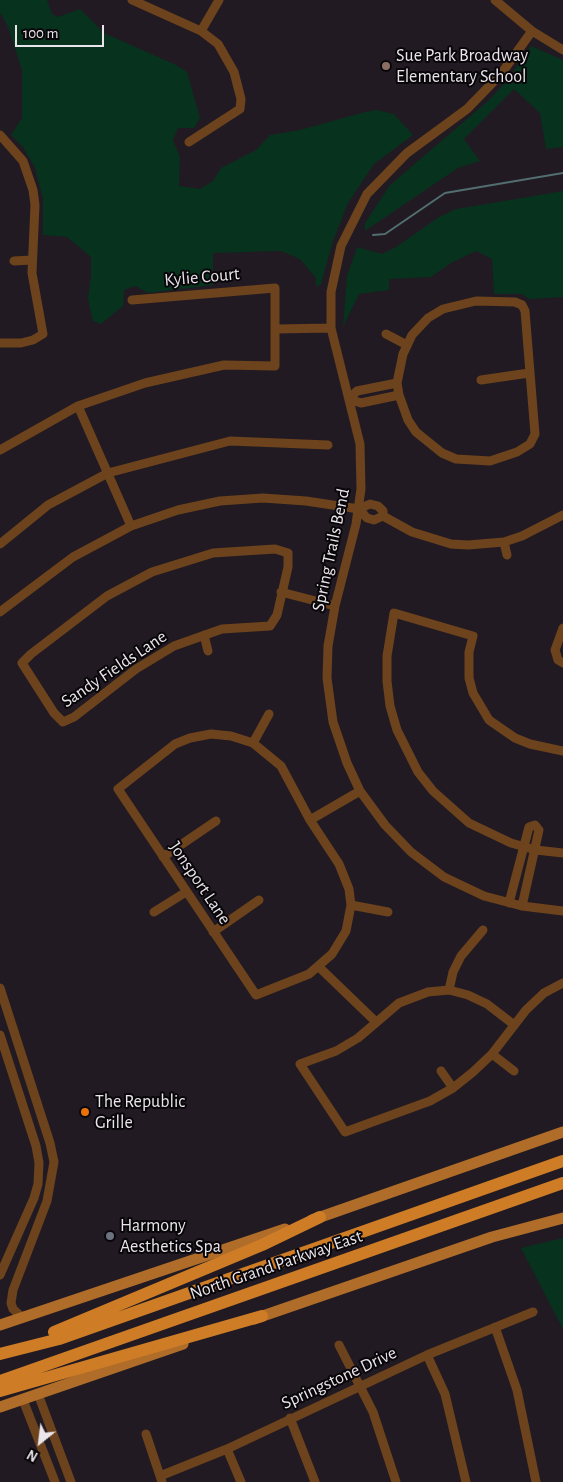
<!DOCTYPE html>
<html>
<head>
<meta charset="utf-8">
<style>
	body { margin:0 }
	#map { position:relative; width:563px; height:1482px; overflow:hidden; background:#211a22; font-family:"Alegreya Sans",sans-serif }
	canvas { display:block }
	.north { position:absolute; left:15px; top:1417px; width:50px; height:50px; -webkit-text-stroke:4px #080609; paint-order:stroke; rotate:209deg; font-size:14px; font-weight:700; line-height:20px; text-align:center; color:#eae5eb }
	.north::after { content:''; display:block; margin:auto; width:18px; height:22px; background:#eae5eb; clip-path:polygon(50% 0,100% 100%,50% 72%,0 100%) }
	.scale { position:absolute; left:15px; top:25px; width:89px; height:22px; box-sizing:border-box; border:2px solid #eae5eb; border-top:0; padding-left:6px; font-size:15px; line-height:18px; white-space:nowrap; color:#eae5eb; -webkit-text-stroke:4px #080609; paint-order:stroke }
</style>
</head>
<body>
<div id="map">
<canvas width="563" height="1482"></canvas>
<div class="north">N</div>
<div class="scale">100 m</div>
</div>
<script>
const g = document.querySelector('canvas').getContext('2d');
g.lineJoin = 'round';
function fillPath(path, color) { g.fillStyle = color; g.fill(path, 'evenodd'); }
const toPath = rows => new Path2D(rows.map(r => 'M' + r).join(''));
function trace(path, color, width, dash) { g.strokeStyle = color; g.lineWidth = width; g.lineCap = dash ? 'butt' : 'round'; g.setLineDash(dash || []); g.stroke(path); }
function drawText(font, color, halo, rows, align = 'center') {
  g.font = font + ' "Alegreya Sans",sans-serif'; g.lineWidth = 4; g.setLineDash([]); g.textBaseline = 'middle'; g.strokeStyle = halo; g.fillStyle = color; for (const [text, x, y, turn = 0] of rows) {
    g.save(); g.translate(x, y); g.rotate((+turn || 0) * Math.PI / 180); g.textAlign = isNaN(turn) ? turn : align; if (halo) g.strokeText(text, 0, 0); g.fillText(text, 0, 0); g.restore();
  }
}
const green = toPath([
	[0,0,47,0,52,14,58,17,80,9,104,33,176,65,187,72,200,118,194,128,178,128,173,140,180,157,179,186,200,189,213,181,221,168,256,150,270,135,300,130,365,112,377,110,394,114,413,135,374,164,348,203,333,241,321,284,316,287,316,278,300,259,281,251,213,253,213,285,148,293,135,286,124,290,123,306,101,324,93,321,88,299,91,277,91,257,67,237,43,235,43,199,35,168,23,147,11,135,22,118,22,70,8,27,0,12],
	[531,46,563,60,563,147,546,149,540,113,514,89,464,139,480,161,458,168,365,231,365,223,390,185,488,101,506,82],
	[563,191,563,297,529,299,522,294,494,294,492,259,476,251,451,263,431,277,389,279,389,290,359,294,343,327,347,276,357,247,382,254,396,247,439,217,456,209],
	[563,1238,563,1329,521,1248]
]);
const stream = toPath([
	[373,235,385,234,445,193,563,173]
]);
const minor = toPath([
	[132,0,201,31,218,44,234,72,241,99,240,109,189,142],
	[495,0,532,31,563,50],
	[201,31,219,0],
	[532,31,501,74,467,109,407,153,367,194,341,246,331,292,331,328,360,444,361,489,356,524,335,606,328,646,327,678,333,722,347,763,360,791,385,825,411,852,444,877,484,896,522,906,563,911],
	[0,135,23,161,33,190,35,205,32,273,43,334,33,340,21,343,0,343],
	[14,261,32,260],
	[276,329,331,328],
	[386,334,407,345],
	[481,380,529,373],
	[397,383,357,391,349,399,361,403,399,395,408,420,416,432,442,453,456,459,490,461,517,452,530,444,535,434,525,311,522,305,515,302,476,301,443,309,428,318,412,335,403,354,397,383,399,395],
	[78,406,131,526],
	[0,450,78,406,145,383,224,365,275,366,275,288,132,300],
	[383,516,374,520,367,518,359,509,370,504,378,506,383,511,383,516,412,532,451,544,468,545,504,542,522,536,563,515],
	[504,542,507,555],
	[0,544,48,505,108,473,230,441,328,445],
	[275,549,288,553,288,567,277,615,270,626,222,629,174,646,136,669,74,717,63,722,54,713,22,663,31,654,107,596,152,572,213,553,275,549],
	[281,592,335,606],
	[0,612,73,557,131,526,178,510,220,501,263,498,306,501,359,509],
	[563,628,555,650,558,660,563,663],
	[204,635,208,651],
	[211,734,231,736,253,743,281,766,310,820,339,864,349,889,351,905,346,931,332,954,309,974,256,995,118,789,175,744,190,738,211,734],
	[253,743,269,714],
	[563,751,530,744,515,738,489,720,473,693,469,678,469,652,473,636,394,613,387,656,387,681,390,706,397,730,418,772,433,791,469,823,511,843,536,850,563,853],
	[310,820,360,791],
	[163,857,216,821],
	[509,903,529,827,535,825,539,830,522,906],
	[351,905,388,912],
	[154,912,186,892],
	[213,932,259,900],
	[319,967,376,1022],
	[0,988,50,1143,54,1162,47,1201,13,1290,11,1303,13,1309,23,1318],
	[449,990,453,972,461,956,483,930],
	[513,1024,487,1004,468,995,449,990,428,992,399,1003,358,1038,336,1051,300,1064,345,1132,430,1101,453,1088,473,1072,492,1054,526,1010,544,993,563,983],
	[0,1035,36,1146,39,1163,38,1184,34,1198,0,1275],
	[492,1054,514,1071],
	[441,1071,453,1088],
	[495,1327,517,1390,536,1482],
	[339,1345,373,1412,396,1482],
	[427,1355,445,1394,466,1482],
	[38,1394,71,1482],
	[23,1400,55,1482],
	[290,1418,315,1482],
	[146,1434,162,1482],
	[227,1449,241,1482],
	[160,1476,227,1449,427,1355,533,1312]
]);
const major = toPath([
	[312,1220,563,1132],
	[254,1319,492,1237,563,1218],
	[0,1325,285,1229],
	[0,1407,183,1344]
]);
const highway = toPath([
	[54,1332,262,1245,320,1217],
	[0,1354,59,1339,563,1161],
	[0,1381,563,1183],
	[0,1391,262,1316]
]);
const markers = [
	[386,66,5,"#8d6e63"],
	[85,1112,5,"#e8710a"],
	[110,1236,5,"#6b7280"]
];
const poiNames = [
	["Sue Park Broadway",396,56],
	["Elementary School",396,77],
	["The Republic",95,1102],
	["Grille",95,1123],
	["Harmony",120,1226],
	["Aesthetics Spa",120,1247]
];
const streetNames = [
	["Kylie Court",202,277,-5],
	["Spring Trails Bend",331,550,-78],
	["Sandy Fields Lane",114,669,-34],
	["Jonsport Lane",200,883,56],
	["North Grand Parkway East",276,1265,-19],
	["Springstone Drive",339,1378,-25]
];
fillPath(green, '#07321e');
trace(stream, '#526e70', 2);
trace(minor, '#6c431c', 9);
trace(major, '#b06d2a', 11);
trace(highway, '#ce7d26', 12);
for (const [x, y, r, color] of markers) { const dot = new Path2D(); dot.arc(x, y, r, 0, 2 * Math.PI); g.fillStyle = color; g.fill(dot); trace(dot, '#080609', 2); }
drawText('18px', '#eae5eb', '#080609', poiNames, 'left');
drawText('18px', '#eae5eb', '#080609', streetNames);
</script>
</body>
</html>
